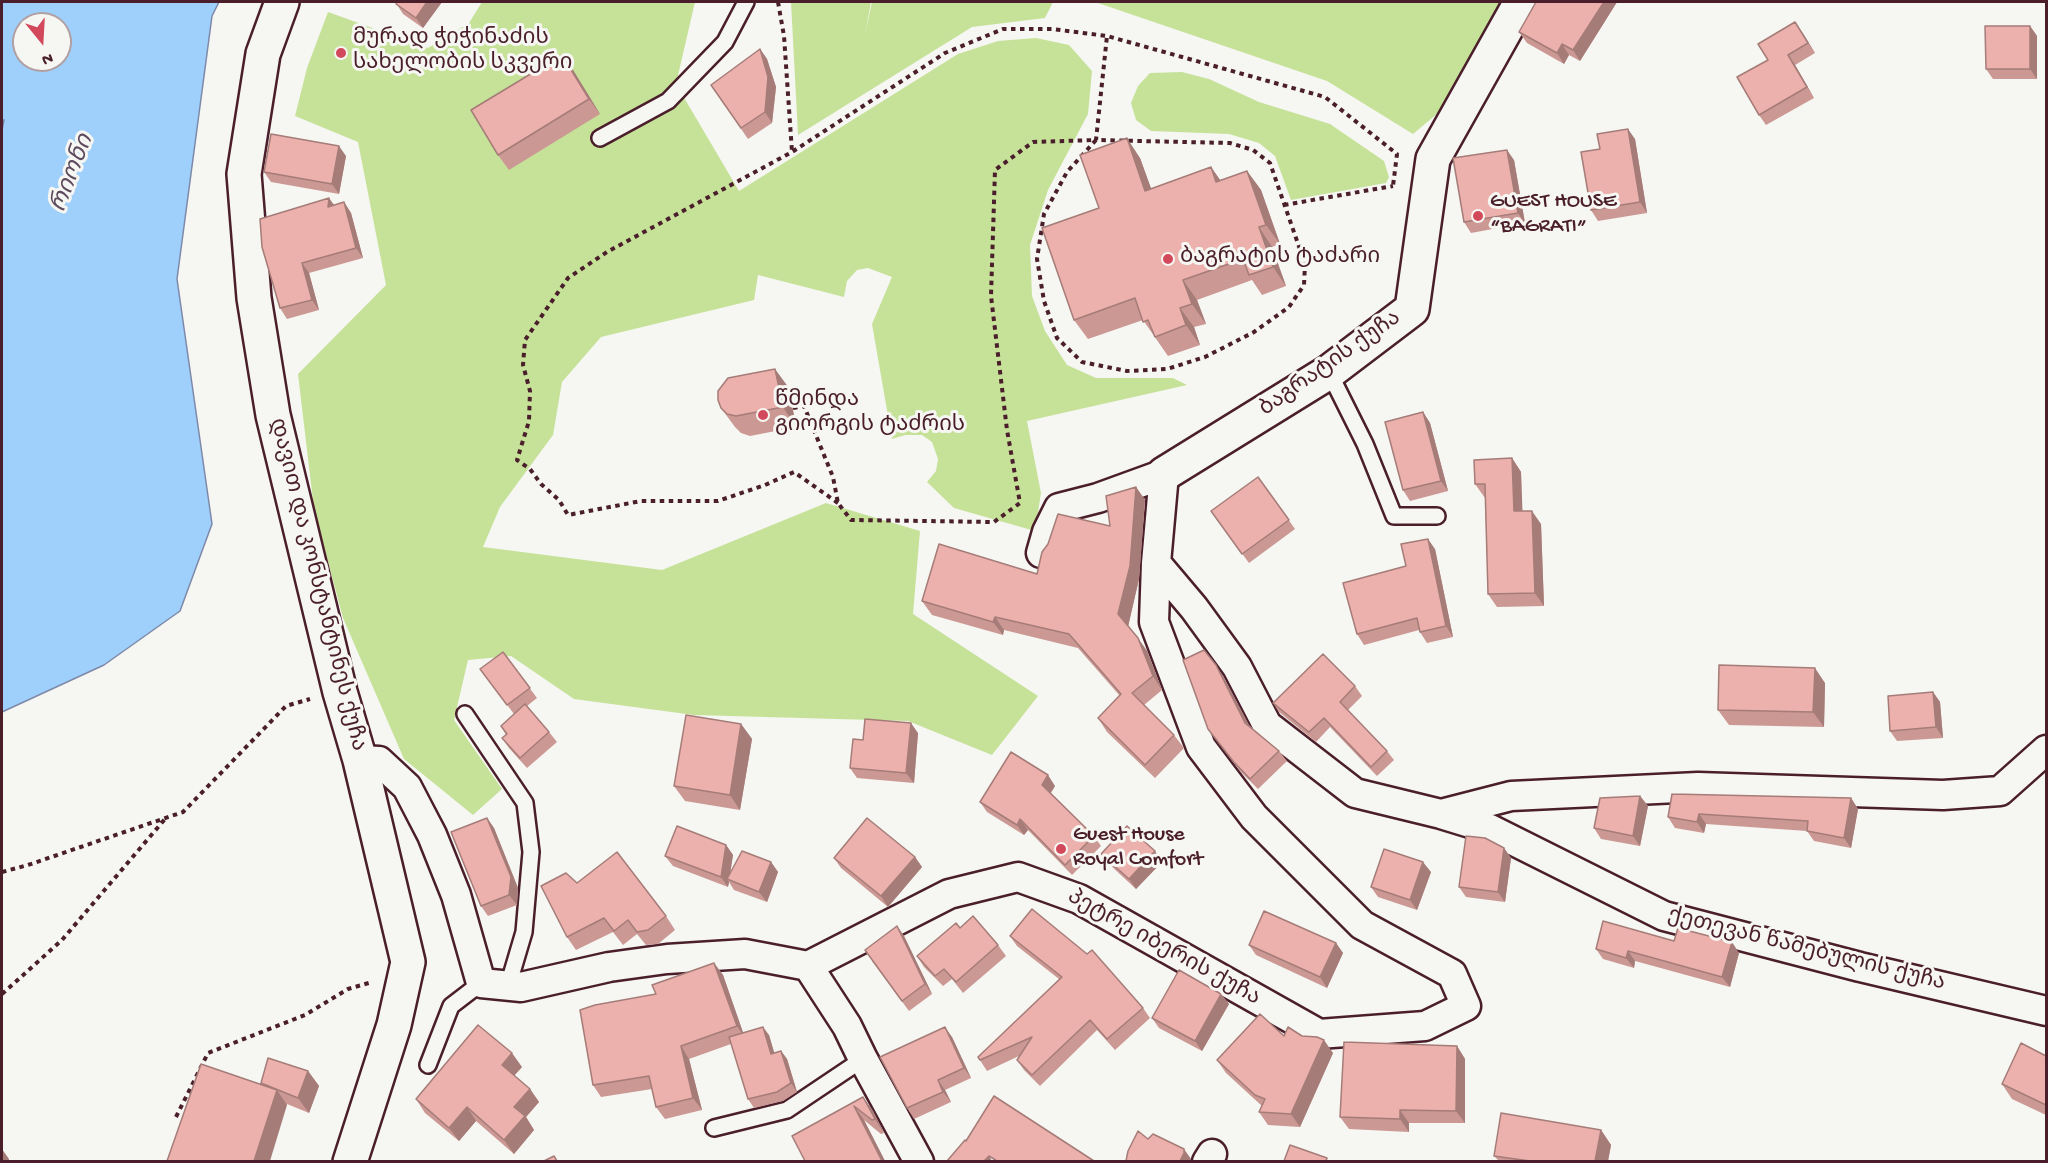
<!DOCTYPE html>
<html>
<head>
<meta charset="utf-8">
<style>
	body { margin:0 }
	#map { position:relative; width:2048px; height:1163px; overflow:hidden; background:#f6f6f2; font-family:"Gochi Hand",sans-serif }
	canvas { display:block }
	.frame { position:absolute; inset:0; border:3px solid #4a1f2b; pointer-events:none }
	.north { position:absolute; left:12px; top:12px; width:60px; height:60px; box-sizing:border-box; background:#f6f6f2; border:2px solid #b1a0a2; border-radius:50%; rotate:162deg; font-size:16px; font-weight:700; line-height:24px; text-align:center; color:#4a1f2b }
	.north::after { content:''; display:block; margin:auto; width:21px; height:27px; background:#d1495b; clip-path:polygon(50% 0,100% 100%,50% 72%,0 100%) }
</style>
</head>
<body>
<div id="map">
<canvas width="2048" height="1163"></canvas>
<div class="frame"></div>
<div class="north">N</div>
</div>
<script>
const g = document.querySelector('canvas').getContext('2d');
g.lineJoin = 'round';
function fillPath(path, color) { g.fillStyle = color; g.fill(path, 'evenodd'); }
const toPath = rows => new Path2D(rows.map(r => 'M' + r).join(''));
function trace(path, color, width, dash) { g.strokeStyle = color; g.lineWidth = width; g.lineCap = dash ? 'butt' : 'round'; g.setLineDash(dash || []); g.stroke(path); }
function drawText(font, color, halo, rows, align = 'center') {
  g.font = font + ' "Gochi Hand","Noto Sans Georgian",sans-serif'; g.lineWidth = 6; g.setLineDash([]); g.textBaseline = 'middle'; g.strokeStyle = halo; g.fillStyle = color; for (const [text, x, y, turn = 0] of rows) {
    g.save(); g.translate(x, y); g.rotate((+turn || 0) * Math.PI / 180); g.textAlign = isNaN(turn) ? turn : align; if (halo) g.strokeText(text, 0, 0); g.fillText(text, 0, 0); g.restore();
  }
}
const green = toPath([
	[482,2,695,2,676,84,739,191,958,54,998,41,1036,38,1069,45,1092,71,1088,114,1048,190,1030,245,1032,296,1045,331,1067,365,1096,378,1173,378,1187,385,1027,421,1041,493,1035,531,954,508,927,482,936,471,938,459,932,442,922,435,905,435,892,439,872,324,892,277,868,268,857,270,847,281,844,297,758,275,754,300,601,337,562,382,553,435,500,507,483,547,662,570,826,503,920,531,913,614,1038,696,992,755,908,721,694,715,574,699,511,656,468,660,454,720,502,789,473,815,404,759,343,618,314,509,298,374,386,285,358,142,295,116,307,68,328,12,428,48,469,23],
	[791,2,871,2,865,35,872,2,1053,2,1045,18,972,27,798,135],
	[1095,2,1507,2,1444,108,1413,134,1327,81],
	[1182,72,1209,79,1259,102,1330,124,1384,161,1389,177,1386,183,1291,200,1275,156,1259,143,1229,134,1151,131,1136,120,1131,103,1138,86,1150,73]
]);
const water = toPath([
	[2,2,219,2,212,16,177,279,212,524,180,611,104,665,2,712,2,130,4,120,2,120,2,2],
	[24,24,60,24,60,60,24,60,24,24]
]);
const path = toPath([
	[778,2,784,36,792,152],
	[1096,140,1067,172,1044,214,1037,259,1044,301,1057,338,1082,362,1127,371,1167,369,1205,357,1254,332,1289,307,1304,285,1305,264,1270,163,1253,150,1230,143,1096,140,1107,36],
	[1284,205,1393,186],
	[793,408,804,406,833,477,838,503,851,520,994,522,1020,503,1007,430,991,296,995,170,1033,142,1095,140],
	[838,503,794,472,765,485,718,501,641,501,568,515,559,500,541,484,530,469,517,460,529,421,530,391,523,365,525,340,568,278,607,252,792,152,945,53,1003,29,1052,29,1107,36,1325,97,1397,154,1393,186],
	[2,872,28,865,183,812,286,706,310,699],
	[2,994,62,940,165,819],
	[176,1117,208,1053,305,1015,348,989,372,982]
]);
const lane = toPath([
	[600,138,668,101,725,42,746,2],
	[1329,372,1365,444,1394,516,1437,516],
	[465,714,525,803,531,852,524,932,508,986],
	[428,1065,451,1006,481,983],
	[714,1128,787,1110,863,1059]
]);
const street = toPath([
	[1156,563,1194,608,1237,667,1267,725,1355,793,1441,814,1490,829,1664,916,1860,967,2046,1011],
	[360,760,379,761,407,787,420,812,432,835,456,895,481,983,521,987,609,967,667,959,745,954,808,966,949,894,1018,877,1079,899,1319,1034,1425,1026,1466,1006,1452,974,1362,925,1254,817,1201,747,1154,622,1156,563,1164,474,1098,498,1059,508,1047,532,1041,553],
	[1441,814,1511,796,1698,787,1943,795,2000,791,2046,750],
	[808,966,847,1026,863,1059,919,1162],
	[1207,1162,1212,1154]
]);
const secondary = toPath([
	[282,2,263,54,244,174,254,298,273,415,340,692,360,760,408,962,394,1025,350,1162],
	[1164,474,1329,372,1412,309,1433,159,1521,2]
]);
const wall = toPath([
	[393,2,442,2,423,28,403,14,396,3],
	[1617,2,1580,61,1569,55,1564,64,1527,43,1519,32],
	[2030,26,2037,36,2037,79,1993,79,1986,69],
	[1802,32,1815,53,1795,65,1814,98,1766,125,1759,115,1768,60],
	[760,49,767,59,776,87,772,123,748,139,711,85],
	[573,70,600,114,509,170,498,155],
	[1635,139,1647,213,1598,221,1591,210,1600,149],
	[346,156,339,194,271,182,264,172],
	[1140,158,1151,189,1211,167,1220,180,1247,171,1261,190,1280,244,1272,247,1286,286,1262,295,1252,280,1197,300,1206,324,1194,327,1200,345,1168,356,1143,320,1088,339,1074,320,1099,208],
	[1514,160,1525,223,1471,233,1464,222],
	[344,202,351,213,363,258,309,273,319,310,287,319,280,308,262,247,334,205],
	[789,388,796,427,750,436,741,433,735,427,721,408],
	[1423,412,1430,423,1448,491,1410,501,1403,490],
	[1512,458,1521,472,1522,511,1541,524,1544,606,1497,607,1488,594,1485,498,1475,484],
	[1258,477,1295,529,1249,563,1211,511],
	[1136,487,1145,500,1139,579,1128,626,1147,651,1162,690,1144,705,1174,735,1184,748,1155,778,1107,732,1098,718,1120,696,1078,648,1004,630,1003,635,932,615,922,601,1037,574,1110,526],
	[1435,549,1453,637,1427,643,1420,632,1419,630,1364,645,1357,634],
	[503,652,537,698,527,706,549,732,557,742,527,768,509,748,502,738,506,735,501,726,514,714,480,669],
	[1223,676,1249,725,1279,751,1287,761,1258,789,1240,771,1208,729],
	[1825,683,1824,727,1729,725,1718,710],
	[1355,686,1362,696,1348,710,1387,751,1394,760,1377,776,1330,727,1316,742,1279,712,1273,703],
	[1933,692,1940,702,1943,738,1897,741,1890,731],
	[741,724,752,739,740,810,685,801,674,786],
	[918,733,914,783,857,778,850,768],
	[1055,786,1051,793,1094,836,1101,846,1072,875,1028,830,1024,835,987,812,980,802],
	[1640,796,1648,806,1640,846,1601,839,1594,828],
	[1851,798,1858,809,1851,848,1814,841,1807,831,1706,824,1704,833,1675,828,1668,817],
	[487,818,494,828,518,888,517,905,488,916,481,906],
	[726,845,733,855,730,874,771,862,778,872,767,902,734,890,729,882,728,887,673,866,665,856],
	[1504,848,1511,858,1505,902,1466,897,1459,887],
	[1101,854,1162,862,1136,889,1109,864],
	[915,857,922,867,888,907,841,868,834,858],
	[1431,872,1417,910,1378,897,1371,887],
	[577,883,666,916,675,930,658,944,646,945,637,934,623,945,613,932,576,950,567,937],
	[897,926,904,936,932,994,909,1011,872,961],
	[960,928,998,945,1006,956,963,993,952,979,943,986,924,967,917,956],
	[1010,936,1143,1008,1150,1018,1115,1050,1097,1030,1040,1086,1024,1070,1017,1060,1019,1056,987,1071,978,1057,1059,979,1017,946],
	[1674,941,1739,953,1730,987,1635,961,1634,968,1603,959,1596,949],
	[1336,943,1343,953,1327,988,1256,955,1249,945],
	[714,963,723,975,743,1033,769,1035,774,1053,781,1051,787,1059,797,1092,783,1101,754,1108,748,1099,731,1044,689,1059,702,1110,665,1119,656,1107,652,1089,601,1097,593,1085,656,994],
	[1221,994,1229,1004,1202,1051,1159,1028,1152,1018],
	[1284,1036,1333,1053,1300,1127,1268,1125,1259,1112,1262,1106,1226,1073,1217,1060],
	[952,1037,971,1078,945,1090,951,1102,914,1119,907,1108],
	[1457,1046,1465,1059,1465,1123,1409,1123,1409,1132,1349,1129,1340,1117],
	[2046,1056,2046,1115,2012,1099,2002,1084],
	[522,1067,514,1076,530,1089,539,1102,526,1117,534,1130,514,1154,476,1121,459,1141,425,1113,416,1099],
	[308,1071,319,1086,309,1113,287,1104,287,1105,261,1083],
	[863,1097,873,1111,884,1133,881,1134,864,1120,885,1161,805,1161],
	[1601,1130,1611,1145,1608,1161,1499,1161,1494,1156]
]);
const shadedWall = toPath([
	[427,2,442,2,423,28,416,18],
	[1604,2,1617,2,1580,61,1573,50],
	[1795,22,1802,32,1815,53,1808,43],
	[2030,26,2037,36,2037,79,2030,69],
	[1562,44,1569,55,1564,64,1557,53],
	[760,49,767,59,776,87,772,123,765,112],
	[562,55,573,70,600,114,589,99],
	[1788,55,1795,65,1814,98,1807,87],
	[1628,129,1635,139,1647,213,1640,202],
	[1127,138,1140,158,1159,210,1145,191],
	[339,146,346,156,339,194,332,184],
	[1507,150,1514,160,1525,223,1518,213],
	[1211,167,1225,187,1216,182],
	[1247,171,1261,190,1280,244,1266,225],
	[329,198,337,209,328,207],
	[344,202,351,213,363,258,356,248],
	[1259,227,1272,247,1286,286,1273,267],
	[302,263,309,273,319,310,312,300],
	[1183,280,1197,300,1206,324,1192,304],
	[1180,308,1194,327,1200,345,1186,325],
	[775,369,789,388,796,427,783,407],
	[1423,412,1430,423,1448,491,1441,481],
	[1512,458,1521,472,1523,525,1514,511],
	[1136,487,1145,500,1139,579,1128,627,1118,614],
	[1532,511,1541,524,1544,606,1535,593],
	[1428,539,1435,549,1453,637,1446,626],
	[995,617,1004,630,1003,635,993,622],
	[1138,638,1147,651,1162,690,1153,676],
	[1216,665,1223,676,1253,733,1245,723],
	[1815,668,1825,683,1824,727,1813,712],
	[1933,692,1940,702,1943,738,1936,727],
	[911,723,918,733,914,783,906,773],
	[741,724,752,739,740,810,730,795],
	[1048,775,1055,786,1049,795,1042,785],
	[1640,796,1648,806,1640,846,1633,836],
	[1851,798,1858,809,1851,848,1844,838],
	[1699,814,1706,824,1704,833,1697,822],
	[487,818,494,828,518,888,517,905,509,895],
	[1020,819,1028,830,1024,835,1017,825],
	[726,845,733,855,729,880,727,879,729,882,728,887,721,877],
	[1504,848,1511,858,1505,902,1498,892],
	[1155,851,1162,862,1136,889,1129,879],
	[915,857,922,867,888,907,881,896],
	[771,862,778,872,767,902,759,892],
	[1423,862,1431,872,1417,910,1410,900],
	[897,926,904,936,932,994,925,984],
	[1732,942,1739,953,1730,987,1722,977],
	[1336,943,1343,953,1327,988,1320,977],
	[1628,951,1635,961,1634,968,1626,958],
	[714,963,723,975,745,1038,737,1026],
	[1221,994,1229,1004,1202,1051,1195,1041],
	[763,1027,769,1035,777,1062,771,1054],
	[945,1027,952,1037,971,1078,964,1068],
	[1324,1040,1333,1053,1300,1127,1291,1114],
	[681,1046,689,1059,702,1110,693,1098],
	[1457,1046,1465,1059,1465,1123,1456,1111],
	[781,1051,787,1059,797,1092,791,1083],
	[512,1053,522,1067,511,1079,502,1065],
	[308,1071,319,1086,309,1113,298,1098],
	[938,1080,945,1090,951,1102,943,1092],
	[530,1089,539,1102,526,1117,534,1130,514,1154,504,1140,514,1107],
	[277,1090,287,1105,270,1161,254,1161],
	[863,1097,873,1111,884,1133,875,1119],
	[854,1106,864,1120,885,1161,882,1161],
	[467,1107,476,1121,459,1141,449,1128],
	[1400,1110,1409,1123,1409,1132,1400,1119],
	[1601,1130,1611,1145,1608,1161,1595,1161],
	[2,1149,9,1159,9,1161,2,1161],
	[1184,1149,1191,1159,1191,1161,1180,1161],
	[989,1156,992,1161,984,1161]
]);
const building = toPath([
	[397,2,427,2,416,18,396,4,397,2],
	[1536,2,1604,2,1573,50,1562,44,1557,53,1519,32,1536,2],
	[1795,22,1808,43,1788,55,1807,87,1759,115,1737,77,1768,60,1758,44,1795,22],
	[1985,26,2030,26,2030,69,1986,69,1985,26],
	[760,49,768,77,765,112,741,128,711,85,760,49],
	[562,55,589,99,498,155,471,110,562,55],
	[1628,129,1640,202,1591,210,1581,152,1600,149,1597,134,1628,129],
	[271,134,339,146,332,184,264,172,271,134],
	[1127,138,1145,191,1211,167,1216,182,1247,171,1266,225,1259,227,1273,267,1249,275,1243,259,1183,280,1192,304,1180,308,1186,325,1155,337,1148,320,1143,322,1135,298,1074,320,1042,228,1099,208,1080,155,1127,138],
	[1507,150,1518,213,1464,222,1453,158,1507,150],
	[329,198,328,207,344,202,356,248,302,263,312,300,280,308,262,247,260,219,329,198],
	[775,369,783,407,736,416,727,414,721,408,718,400,718,391,728,378,775,369],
	[1423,412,1441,481,1403,490,1385,422,1423,412],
	[1512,458,1514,511,1532,511,1535,593,1488,594,1485,484,1475,484,1474,460,1512,458],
	[1258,477,1289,520,1242,554,1211,511,1258,477],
	[1136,487,1130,566,1118,614,1138,638,1153,676,1132,693,1174,735,1145,765,1098,718,1121,694,1069,634,995,617,993,622,922,601,939,544,1037,574,1042,552,1048,544,1058,514,1110,526,1106,496,1136,487],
	[1428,539,1446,626,1420,632,1417,618,1357,634,1343,583,1406,566,1401,544,1428,539],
	[1204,650,1216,665,1245,723,1279,751,1250,779,1233,761,1208,729,1183,660,1204,650],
	[503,652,530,688,507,705,480,669,503,652],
	[1323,654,1355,686,1340,702,1387,751,1371,767,1324,718,1309,732,1273,703,1323,654],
	[1719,665,1815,668,1813,712,1718,710,1719,665],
	[1933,692,1936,727,1890,731,1888,696,1933,692],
	[525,704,549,732,520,758,502,738,507,734,501,726,525,704],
	[686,715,741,724,730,795,674,786,686,715],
	[865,719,911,723,906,773,850,768,853,739,863,740,865,719],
	[1011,752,1048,775,1042,785,1094,836,1065,865,1020,819,1017,825,980,802,1011,752],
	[1672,794,1851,798,1844,838,1807,831,1808,821,1699,814,1697,822,1668,817,1672,794],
	[1640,796,1633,836,1594,828,1600,798,1640,796],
	[487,818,511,877,509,895,481,906,451,832,487,818],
	[867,818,915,857,881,896,834,858,867,818],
	[677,826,726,845,721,877,665,856,677,826],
	[1127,826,1155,851,1129,879,1101,854,1127,826],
	[1466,836,1485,838,1504,848,1498,892,1459,887,1466,836],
	[1384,849,1423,862,1410,900,1371,887,1384,849],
	[742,851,771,862,759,892,727,879,742,851],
	[617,852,666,916,648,930,637,932,628,920,614,931,604,918,567,937,541,886,566,873,577,883,617,852],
	[1032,909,1087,954,1092,950,1143,1008,1107,1039,1090,1020,1032,1075,1017,1060,1032,1037,980,1060,978,1057,1062,977,1010,936,1032,909],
	[1264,911,1336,943,1320,977,1249,945,1264,911],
	[973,916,998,945,956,982,944,969,935,976,917,956,956,923,960,928,973,916],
	[1603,921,1674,941,1678,928,1732,942,1722,977,1628,951,1626,958,1596,949,1603,921],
	[897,926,925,984,902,1001,865,950,897,926],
	[714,963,737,1026,681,1046,693,1098,656,1107,649,1076,593,1085,580,1010,595,1005,656,994,652,985,714,963],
	[1179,970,1221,994,1195,1041,1152,1018,1179,970],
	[1260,1014,1284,1036,1288,1027,1302,1036,1317,1037,1324,1040,1291,1114,1259,1112,1265,1099,1255,1095,1217,1060,1260,1014],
	[478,1025,512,1053,502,1065,530,1089,514,1107,525,1116,504,1140,467,1107,449,1128,416,1099,478,1025],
	[763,1027,771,1054,781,1051,791,1083,777,1092,748,1099,729,1037,763,1027],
	[945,1027,964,1068,938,1080,943,1092,907,1108,880,1057,945,1027],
	[1344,1042,1457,1046,1456,1111,1400,1110,1400,1119,1340,1117,1344,1042],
	[2021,1043,2046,1056,2046,1105,2002,1084,2021,1043],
	[268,1058,308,1071,298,1098,261,1083,268,1058],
	[201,1064,277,1090,254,1161,167,1161,201,1064],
	[994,1096,1094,1161,997,1161,989,1156,984,1161,947,1161,965,1140,966,1141,994,1096],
	[863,1097,875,1119,872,1120,854,1106,882,1161,805,1161,792,1136,863,1097],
	[1501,1113,1601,1130,1595,1161,1530,1161,1494,1156,1501,1113],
	[1138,1131,1148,1139,1153,1134,1184,1149,1184,1153,1180,1161,1126,1161,1128,1151,1138,1131],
	[1290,1145,1327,1158,1326,1161,1284,1161,1290,1145],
	[554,1156,557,1161,544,1161,554,1156]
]);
const markers = [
	[341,53,6,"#d1495b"],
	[1478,216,6,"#d1495b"],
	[1168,259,6,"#d1495b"],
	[763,415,6,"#d1495b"],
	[1061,849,6,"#d1495b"]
];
const poiNames = [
	["მურად ჭიჭინაძის",353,40],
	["სახელობის სკვერი",353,65],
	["GUEST HOUSE",1490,203],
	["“BAGRATI”",1490,228],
	["ბაგრატის ტაძარი",1180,259],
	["წმინდა",775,402],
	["გიორგის ტაძრის",775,427],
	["Guest House",1073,836],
	["Royal Comfort",1073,861]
];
const streetNames = [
	["ბაგრატის ქუჩა",1331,365,-35],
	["დავით და კონსტანტინეს ქუჩა",316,585,76],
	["პეტრე იბერის ქუჩა",1163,949,29],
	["ქეთევან წამებულის ქუჩა",1806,951,14]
];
const waterNames = [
	["რიონი",74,174,-69]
];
fillPath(green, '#c6e299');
fillPath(water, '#9fcffb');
trace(water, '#7d89a8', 1.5);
trace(lane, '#4a1f2b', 20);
trace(street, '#4a1f2b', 33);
trace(secondary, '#4a1f2b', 38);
trace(path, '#4a1f2b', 4, [4.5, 4.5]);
trace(lane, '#f6f6f2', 15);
trace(street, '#f6f6f2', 28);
trace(secondary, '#f6f6f2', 33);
fillPath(wall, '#cb9894');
fillPath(shadedWall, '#a57c78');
fillPath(building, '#ecb1ac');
trace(building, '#a57c78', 1.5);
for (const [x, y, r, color] of markers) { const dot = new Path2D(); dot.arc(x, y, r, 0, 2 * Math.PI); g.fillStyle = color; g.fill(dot); trace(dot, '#f6f6f2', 2); }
drawText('22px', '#4a1f2b', '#f6f6f2', poiNames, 'left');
drawText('22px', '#4a1f2b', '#f6f6f2', streetNames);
drawText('italic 24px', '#5f4b5f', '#f6f6f2', waterNames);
</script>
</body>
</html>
